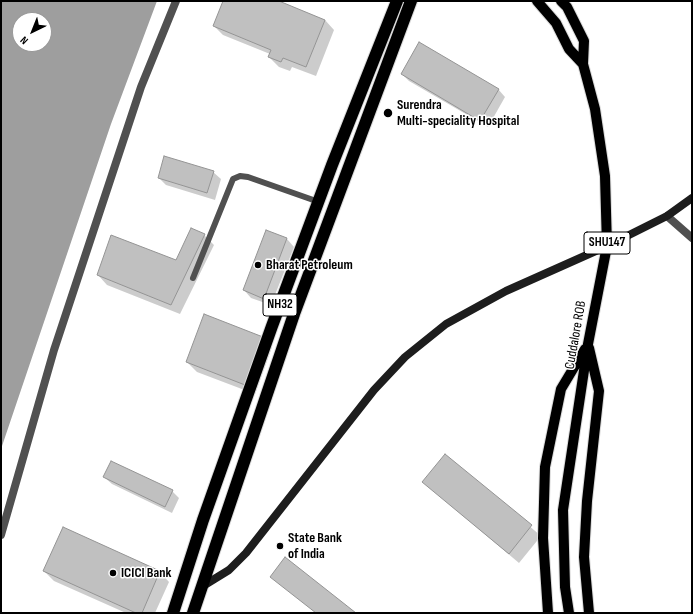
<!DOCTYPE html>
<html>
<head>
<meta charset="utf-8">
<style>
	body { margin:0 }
	#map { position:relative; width:693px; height:614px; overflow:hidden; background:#fff; font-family:"Sofia Sans Condensed",sans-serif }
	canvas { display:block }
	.frame { position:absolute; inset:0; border:2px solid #000; pointer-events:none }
	.north { position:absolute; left:12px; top:12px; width:40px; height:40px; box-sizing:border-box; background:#fff; border:1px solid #999; border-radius:50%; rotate:223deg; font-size:11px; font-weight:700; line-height:16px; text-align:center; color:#000 }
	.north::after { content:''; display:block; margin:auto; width:14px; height:18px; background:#000; clip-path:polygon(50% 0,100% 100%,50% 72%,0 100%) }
</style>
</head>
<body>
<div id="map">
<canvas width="693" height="614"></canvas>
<div class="frame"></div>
<div class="north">N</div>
</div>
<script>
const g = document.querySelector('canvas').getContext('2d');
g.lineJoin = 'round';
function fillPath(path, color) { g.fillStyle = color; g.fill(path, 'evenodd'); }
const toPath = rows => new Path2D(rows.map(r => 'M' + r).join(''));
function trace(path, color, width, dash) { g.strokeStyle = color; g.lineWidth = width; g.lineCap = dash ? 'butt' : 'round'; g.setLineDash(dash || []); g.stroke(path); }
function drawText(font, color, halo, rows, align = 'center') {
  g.font = font + ' "Sofia Sans Condensed",sans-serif'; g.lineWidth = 3; g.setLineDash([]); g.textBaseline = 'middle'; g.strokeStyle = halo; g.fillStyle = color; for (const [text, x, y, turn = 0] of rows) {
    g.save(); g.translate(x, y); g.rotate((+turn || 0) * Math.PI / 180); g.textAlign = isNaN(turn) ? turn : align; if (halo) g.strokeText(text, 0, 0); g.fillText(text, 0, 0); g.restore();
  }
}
const water = toPath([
	[1,1,157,1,111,124,1,449],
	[20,20,44,20,44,44,20,44]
]);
const shadow = toPath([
	[224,1,277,1,325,20,334,30,316,76,292,67,290,71,279,67,269,57,270,54,223,35,214,26],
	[402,74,498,89,505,97,488,127,409,81],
	[213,172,221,179,215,200,166,185,159,178],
	[267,232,287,239,294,247,271,305,251,298,244,290],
	[204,235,214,245,180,314,107,285,98,275,176,262],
	[263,337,272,347,255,394,197,372,187,362],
	[446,455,541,536,519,563,423,482],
	[104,477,172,491,179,498,172,513,112,484],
	[63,529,160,572,169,582,155,613,126,613,54,581,44,571]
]);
const building = toPath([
	[223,1,279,1,325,20,306,67,283,58,281,62,268,57,271,50,213,26,223,1],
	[419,42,499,89,480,121,401,74,419,42],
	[164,156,214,171,207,193,158,178,164,156],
	[191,228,205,234,171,305,97,275,111,235,176,260,191,228],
	[266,230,287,238,264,299,243,290,266,230],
	[204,314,263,337,245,385,186,362,204,314],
	[445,454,532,525,509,554,422,482,445,454],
	[111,461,173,490,165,507,103,477,111,461],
	[63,527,160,571,142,613,136,613,43,571,63,527],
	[285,557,356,613,316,613,270,577,285,557]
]);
const lane = toPath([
	[193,278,233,179,240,176,248,177,319,202]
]);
const street = toPath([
	[667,216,692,238],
	[1,535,54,350,141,87,176,1]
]);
const secondary = toPath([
	[203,586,229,570,246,553,374,390,405,357,446,324,506,291,607,246,667,216,692,198]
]);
const primary = toPath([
	[537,1,556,23,569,49,583,64],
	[561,1,567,7,584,41,583,64,595,109,605,176,607,246,588,344,563,510,565,587,569,613],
	[589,348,599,391,587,501,584,557,589,613],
	[548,613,543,538,545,467,561,389,585,349]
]);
const highway = toPath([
	[173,613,203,520,272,326,332,165,397,1],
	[193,613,294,314,411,1]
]);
const markers = [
	[388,113,5,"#000"],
	[258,265,4,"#000"],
	[280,546,4,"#000"],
	[113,573,4,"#000"]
];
const shields = [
	[607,243,46],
	[280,305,34]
];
const shieldNames = [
	["SHU147",607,243],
	["NH32",280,305]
];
const poiNames = [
	["Surendra",397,105],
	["Multi-speciality Hospital",397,121],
	["Bharat Petroleum",266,265],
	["State Bank",288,538],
	["of India",288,554],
	["ICICI Bank",121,573]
];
const streetNames = [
	["Cuddalore ROB",576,335,-80]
];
fillPath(water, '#9e9e9e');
fillPath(shadow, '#0003');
fillPath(building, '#c0c0c0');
trace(building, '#949494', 1);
trace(primary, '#dbdbdb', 12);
trace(highway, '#dbdbdb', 14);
trace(lane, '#505050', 6);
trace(street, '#505050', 8);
trace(secondary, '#1d1d1d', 8);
trace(primary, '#000', 10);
trace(highway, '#000', 12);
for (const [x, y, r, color] of markers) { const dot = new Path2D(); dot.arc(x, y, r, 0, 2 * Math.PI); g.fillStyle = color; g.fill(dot); trace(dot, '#fff', 1.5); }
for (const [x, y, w] of shields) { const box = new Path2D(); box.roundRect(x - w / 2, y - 11, w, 22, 3); g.fillStyle = '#fff'; g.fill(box); trace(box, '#000', 1); }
drawText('bold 13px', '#000', null, shieldNames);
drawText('bold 14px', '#000', '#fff', poiNames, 'left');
drawText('14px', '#000', '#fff', streetNames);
</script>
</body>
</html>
